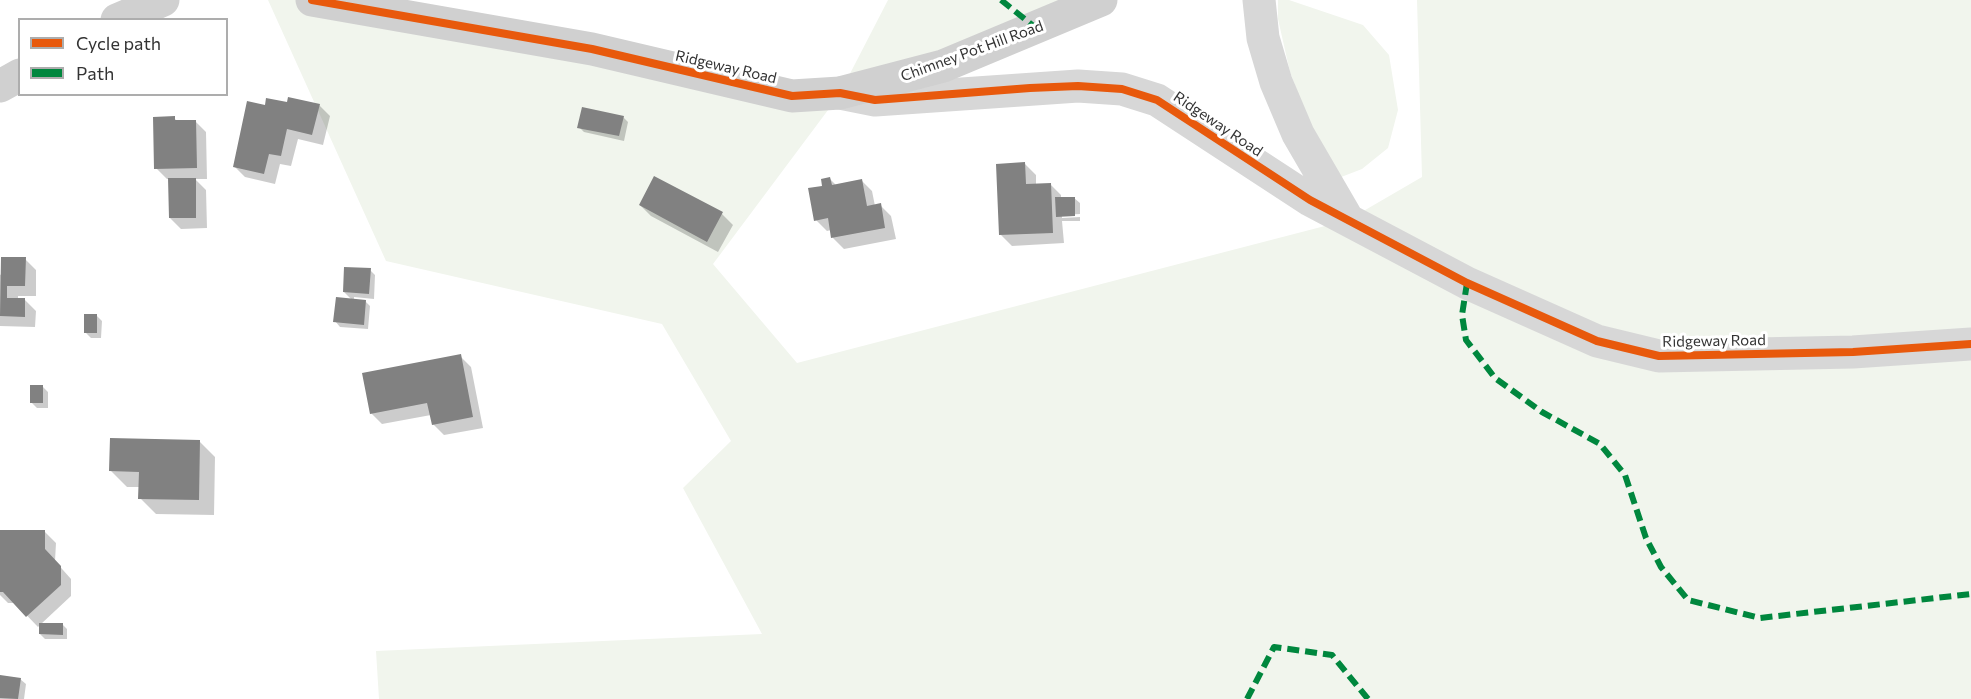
<!DOCTYPE html>
<html>
<head>
<meta charset="utf-8">
<style>
	body { margin:0 }
	#map { position:relative; width:1971px; height:699px; overflow:hidden; background:#fff; font-family:Commissioner,sans-serif }
	canvas { display:block }
	.legend { position:absolute; left:18px; top:18px; width:210px; height:78px; box-sizing:border-box; background:#fff; border:2px solid #adadad; margin:0; padding:8px 10px; list-style:none; font-size:18px; color:#333 }
	.legend li { display:flex; align-items:center; gap:12px; height:30px }
	.legend b { width:30px; border:2px solid #adadad }
</style>
</head>
<body>
<div id="map">
<canvas width="1971" height="699"></canvas>
<ul class="legend">
<li><b style="height:8px;background:#e8590c"></b>Cycle path</li>
<li><b style="height:8px;background:#00873e"></b>Path</li>
</ul>
</div>
<script>
const g = document.querySelector('canvas').getContext('2d');
g.lineJoin = 'round';
function fillPath(path, color) { g.fillStyle = color; g.fill(path, 'evenodd'); }
const toPath = rows => new Path2D(rows.map(r => 'M' + r).join(''));
function trace(path, color, width, dash) { g.strokeStyle = color; g.lineWidth = width; g.lineCap = dash ? 'butt' : 'round'; g.setLineDash(dash || []); g.stroke(path); }
function drawText(font, color, halo, rows, align = 'center') {
  g.font = font + ' Commissioner,sans-serif'; g.lineWidth = 6; g.setLineDash([]); g.textBaseline = 'middle'; g.strokeStyle = halo; g.fillStyle = color; for (const [text, x, y, turn = 0] of rows) {
    g.save(); g.translate(x, y); g.rotate((+turn || 0) * Math.PI / 180); g.textAlign = isNaN(turn) ? turn : align; if (halo) g.strokeText(text, 0, 0); g.fillText(text, 0, 0); g.restore();
  }
}
const green = toPath([
	[268,0,312,0,840,93,888,0,1101,0,840,94,713,264,797,363,1348,220,1422,177,1417,0,1971,0,1971,699,379,699,376,651,762,634,683,488,731,441,662,324,386,261],
	[1278,0,1289,0,1363,25,1389,55,1398,110,1388,148,1362,169,1336,179,1319,148,1290,72,1278,19]
]);
const shadow = toPath([
	[288,104,319,105,330,116,323,145,298,139,291,166,280,164,275,184,245,177,234,166,266,107],
	[623,117,628,122,624,141,584,132,579,127],
	[174,118,178,122,195,121,206,132,207,179,195,179,206,190,207,228,181,229,170,218,170,179,167,179,156,168],
	[1025,164,1036,175,1036,185,1050,184,1061,195,1061,198,1074,198,1080,203,1080,214,1062,215,1062,218,1080,217,1080,221,1062,221,1064,243,1012,246,1001,235],
	[655,178,722,214,733,225,718,252,651,216,640,205],
	[830,179,836,185,861,180,872,191,875,206,880,205,891,216,896,239,844,249,833,238,831,230,827,231,816,220,824,187],
	[25,259,36,270,36,296,18,296,18,300,25,300,36,311,35,327,0,326,0,275],
	[370,270,375,275,374,299,354,297,354,300,365,301,370,306,368,329,340,327,335,321,352,300,344,292],
	[96,315,102,321,101,338,91,338,86,333],
	[460,356,471,367,483,428,444,435,433,424,431,415,382,424,371,413],
	[43,387,48,392,48,408,37,408,31,402],
	[199,441,215,457,214,515,156,514,140,498,140,487,127,487,111,471],
	[0,531,45,532,56,543,55,561,71,579,71,596,41,624,62,624,67,629,67,639,45,639,40,634,40,625,38,627,15,603,8,603,0,595],
	[20,679,26,684,24,699,0,699,0,686]
]);
const building = toPath([
	[288,97,320,104,312,135,287,129,281,156,269,154,264,174,233,167,247,101,265,105,266,98,287,102],
	[582,107,624,116,619,136,577,128],
	[175,116,175,120,196,120,197,168,154,169,153,117],
	[1025,162,1026,184,1051,183,1053,233,999,235,996,164],
	[654,176,723,212,707,242,639,205],
	[830,177,832,185,862,179,867,206,881,203,885,228,831,238,828,218,814,221,808,188,822,186,821,179],
	[168,178,196,178,196,218,169,218],
	[1055,197,1075,197,1075,216,1056,217],
	[1,257,26,257,25,286,7,286,7,298,25,298,25,317,0,316],
	[344,267,371,268,369,294,343,292],
	[336,297,366,300,364,325,333,322],
	[84,314,97,314,97,333,84,333],
	[461,354,473,417,432,425,427,403,370,414,362,373],
	[30,385,43,385,43,403,30,403],
	[110,438,200,440,199,500,138,499,139,472,109,471],
	[0,530,45,530,45,549,61,566,61,585,26,617,3,592,0,592],
	[39,623,63,623,63,635,39,634],
	[0,675,21,678,18,699,0,698]
]);
const street = toPath([
	[1259,0,1263,38,1276,82,1298,134,1348,220],
	[840,93,875,100,1078,86,1122,89,1157,100,1310,200,1467,283,1597,341,1659,356,1853,352,1971,344]
]);
const secondary = toPath([
	[312,0,592,49,792,96,840,93,943,66,1101,0],
	[117,20,163,0],
	[0,86,20,75]
]);
const quiet = toPath([
	[1001,0,1036,28],
	[1467,283,1462,315,1466,340,1495,378,1542,412,1600,444,1625,475,1646,538,1661,567,1688,600,1760,618,1971,594],
	[1247,699,1274,647,1332,655,1368,699]
]);
const cycleway = toPath([
	[312,0,592,49,792,96,840,93,875,100,1030,88,1078,86,1122,89,1157,100,1310,200,1467,283,1597,341,1659,356,1853,352,1971,344]
]);
const streetNames = [
	["Chimney Pot Hill Road",972,51,-20],
	["Ridgeway Road",726,67,13],
	["Ridgeway Road",1218,124,34],
	["Ridgeway Road",1714,341,-1]
];
fillPath(green, '#f1f5ed');
fillPath(shadow, '#0003');
fillPath(building, '#818181');
trace(street, '#d7d7d7', 33);
trace(secondary, '#d0d0d0', 33);
trace(quiet, '#00873e', 6, [12, 6]);
trace(cycleway, '#e8590c', 8);
drawText('15px', '#333', '#fff', streetNames);
</script>
</body>
</html>
